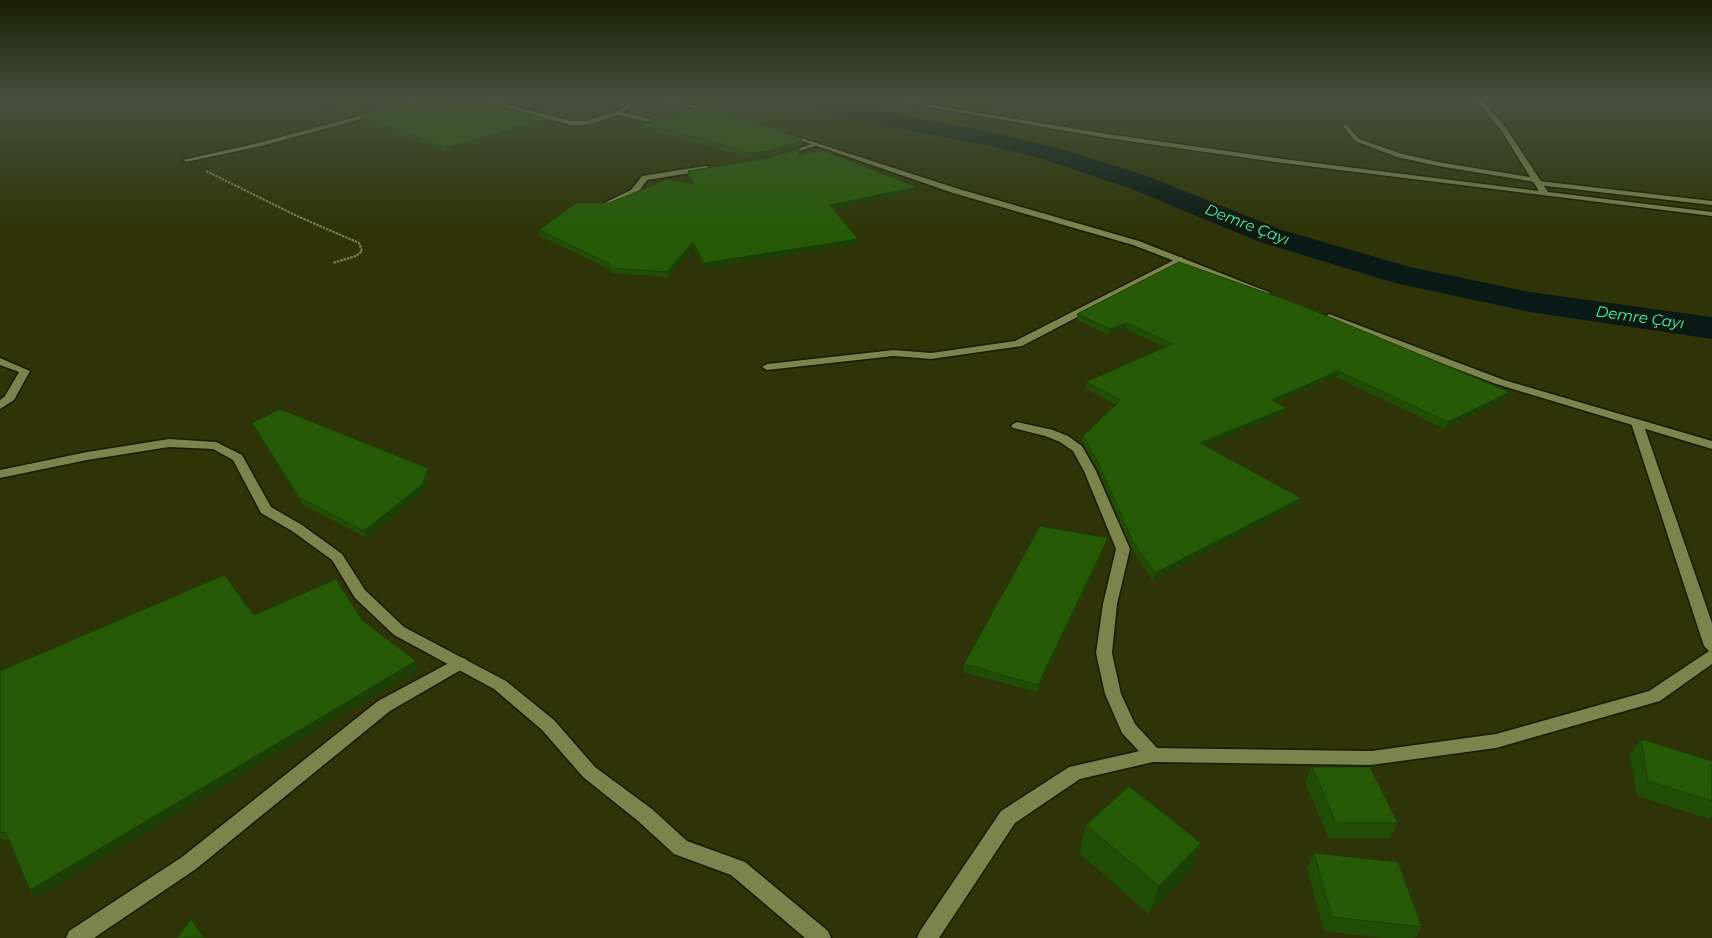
<!DOCTYPE html>
<html>
<head>
<meta charset="utf-8">
<style>
	body { margin:0 }
	canvas { display:block; background:#2e3407 }
</style>
</head>
<body>
<canvas width="1712" height="938"></canvas>
<script>
const g = document.querySelector('canvas').getContext('2d');
g.lineJoin = 'round';
const toPath = rows => new Path2D(rows.map(r => 'M' + r).join(''));
function fillPath(path, color) { g.fillStyle = color; g.fill(path, 'evenodd'); }
function trace(path, color, width, dash) { g.strokeStyle = color; g.lineWidth = width; g.lineCap = dash ? 'butt' : 'round'; g.setLineDash(dash || []); g.stroke(path); }
function drawText(font, color, halo, rows, align = 'center') {
  g.font = font + ' Montserrat,sans-serif'; g.lineWidth = 4; g.setLineDash([]); g.textBaseline = 'middle'; g.strokeStyle = halo; g.fillStyle = color; for (const [text, x, y, turn = 0] of rows) {
    g.save(); g.translate(x, y); g.rotate((+turn || 0) * Math.PI / 180); g.textAlign = isNaN(turn) ? turn : align; if (halo) g.strokeText(text, 0, 0); g.fillText(text, 0, 0); g.restore();
  }
}
const river = toPath([
	[778,97,813,97,868,109,991,132,1061,149,1147,176,1282,230,1410,267,1530,292,1712,317,1712,339,1530,312,1395,283,1260,242,1129,188,1043,159,991,146,868,123,781,101,778,97]
]);
const path = toPath([
	[206,171,297,216,359,243,362,251,356,256,333,263]
]);
const service = toPath([
	[421,97,428,97,409,106,261,146,186,162,183,160,258,143,405,104,421,97],
	[471,97,479,97,570,121,586,121,616,112,634,100,636,103,623,112,656,121,653,123,618,115,586,125,570,125,471,97],
	[815,143,820,144,786,156,781,155,815,143],
	[705,166,708,166,708,170,647,180,637,194,609,206,602,204,631,190,642,176,705,166],
	[1180,257,1183,258,1183,262,1022,346,931,359,894,356,767,370,762,367,767,364,894,350,931,353,1015,341,1180,257],
	[1017,422,1053,430,1068,436,1082,446,1096,471,1130,549,1117,604,1112,653,1121,694,1135,724,1159,750,1162,755,1159,760,1153,762,1147,760,1122,733,1105,694,1096,653,1103,604,1116,549,1084,471,1073,451,1060,442,1045,436,1013,428,1011,426,1013,424,1017,422],
	[460,657,466,659,468,663,466,667,390,711,196,869,94,938,66,938,69,931,182,857,378,701,460,657]
]);
const minor = toPath([
	[1346,124,1359,139,1399,153,1438,162,1536,178,1539,181,1712,201,1712,205,1538,185,1535,182,1438,166,1397,157,1355,141,1343,126,1346,124],
	[0,358,30,371,14,400,0,409,0,400,5,396,19,372,0,365,0,358],
	[1637,419,1643,423,1712,623,1712,664,1660,701,1496,748,1371,765,1153,762,1080,779,1015,823,939,938,917,938,920,931,1001,811,1069,767,1153,748,1371,751,1496,734,1649,691,1709,651,1704,646,1631,423,1637,419],
	[169,439,216,442,242,455,271,507,302,525,342,554,365,590,404,627,506,681,554,720,595,767,652,809,687,841,745,862,828,931,831,938,805,938,731,875,674,854,638,821,583,777,542,730,494,689,394,635,355,598,332,560,292,531,261,513,233,460,213,449,169,447,87,460,0,478,0,470,87,452,169,439]
]);
const tertiary = toPath([
	[639,97,650,97,719,110,716,112,639,97],
	[872,97,883,97,1107,134,1283,159,1539,191,1501,130,1473,97,1479,97,1506,128,1548,192,1712,212,1712,216,1283,163,1107,138,872,97],
	[785,133,959,189,1139,241,1271,293,1266,296,1263,295,1133,245,953,193,785,135,785,133],
	[1329,314,1504,380,1712,441,1712,449,1496,384,1326,319,1324,317,1329,314]
]);
const wall = toPath([
	[898,97,1018,97,988,113],
	[323,103,393,105,350,117,324,107],
	[433,110,547,123,447,152,361,121,360,117],
	[638,125,802,142,801,145,769,155,751,158,676,137,639,129],
	[800,153,799,155,916,192,834,209,858,244,705,268,694,248,668,277,612,273,611,270,540,236,539,230,609,203,692,184,688,176,688,171],
	[1077,314,1510,392,1507,398,1445,429,1336,377,1277,403,1286,408,1284,414,1206,446,1298,505,1153,581,1132,549,1098,470,1082,442,1083,436,1116,405,1085,388,1086,382,1164,347,1126,329,1109,335,1077,320],
	[252,423,430,475,425,491,367,538,303,505,255,429],
	[1108,538,1106,545,1037,692,963,672,964,664],
	[254,615,362,620,419,669,37,897,30,890,9,840,0,838,0,671],
	[1641,739,1712,801,1712,816,1709,819,1637,796,1630,754],
	[1312,767,1398,823,1390,838,1329,838,1305,782],
	[1086,825,1201,843,1191,871,1149,914,1079,853],
	[1314,853,1422,927,1415,938,1384,938,1324,931,1307,868]
]);
const shadedWall = toPath([
	[1011,97,1018,97,988,113,989,108],
	[392,101,393,105,350,117,349,112],
	[546,119,547,123,447,152,446,148],
	[801,138,801,145,769,155,751,158,751,153],
	[917,187,916,192,830,210,830,205],
	[858,239,858,244,705,268,704,263],
	[693,242,694,248,668,277,667,272],
	[1127,323,1126,329,1109,335,1110,329],
	[1338,371,1336,377,1270,406,1272,400],
	[1510,392,1507,398,1445,429,1448,422],
	[1286,408,1284,414,1198,450,1200,443],
	[428,468,430,475,425,491,367,538,364,531],
	[1301,498,1298,505,1153,581,1155,573],
	[1108,538,1106,545,1037,692,1038,685],
	[416,661,419,669,37,897,30,890],
	[1201,843,1191,871,1149,914,1159,886]
]);
const building = toPath([
	[349,97,372,97,392,101,349,112,323,103,349,97],
	[921,97,1011,97,989,108,921,97],
	[476,100,546,119,446,148,360,117,406,104,433,110,476,100],
	[702,106,737,116,801,138,801,141,768,151,751,153,676,132,638,125,702,106],
	[800,148,798,155,822,150,917,187,830,205,858,239,704,263,693,242,667,272,611,268,610,264,539,230,576,203,609,203,668,179,694,184,688,171,770,158,800,148],
	[1179,262,1298,304,1510,392,1448,422,1338,371,1272,400,1286,408,1200,443,1301,498,1155,573,1133,542,1099,464,1083,436,1121,400,1086,382,1172,344,1127,323,1110,329,1077,314,1179,262],
	[280,409,428,468,423,484,364,531,300,498,252,423,280,409],
	[1040,526,1108,538,1038,685,964,664,1040,526],
	[224,575,254,615,336,579,362,620,416,661,30,890,6,833,0,832,0,671,224,575],
	[1641,739,1712,761,1712,801,1648,781,1641,739],
	[1312,767,1370,767,1398,823,1336,823,1312,767],
	[1129,786,1201,843,1159,886,1086,825,1129,786],
	[1314,853,1398,862,1422,927,1332,917,1314,853],
	[191,919,204,938,177,938,191,919]
]);
const farWaternames = [
	["Demre Çayı",1247,225,21],
	["Demre Çayı",1640,318,8]
];
fillPath(river, '#091a16');
trace(service, '#161a00', 3);
trace(minor, '#161a00', 3);
trace(tertiary, '#161a00', 3);
trace(path, '#7e855e', 2, [2.5, 1]);
fillPath(service, '#7a844c');
fillPath(minor, '#7a844c');
fillPath(tertiary, '#7a844c');
fillPath(wall, '#224d06');
fillPath(shadedWall, '#1b3f05');
fillPath(building, '#275a07');
trace(building, '#1b3f05', 1);
const sky = g.createLinearGradient(0, 0, 0, 228);
sky.addColorStop(0, '#191d04');
sky.addColorStop(0.43, '#46503c');
sky.addColorStop(1, '#46503c00');
g.fillStyle = sky;
g.fillRect(0, 0, 1712, 228);
drawText('italic 15px', '#38f5d3', '#161a04', farWaternames);
</script>
</body>
</html>
